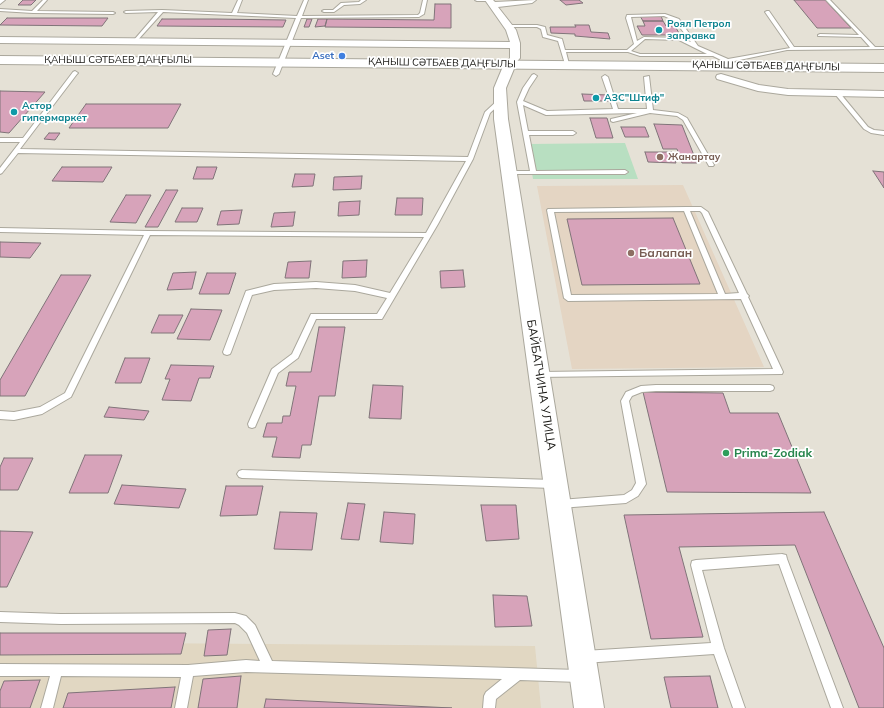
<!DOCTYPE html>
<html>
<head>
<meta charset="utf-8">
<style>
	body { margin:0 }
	canvas { display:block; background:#e5e1d6 }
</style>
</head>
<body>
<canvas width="884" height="708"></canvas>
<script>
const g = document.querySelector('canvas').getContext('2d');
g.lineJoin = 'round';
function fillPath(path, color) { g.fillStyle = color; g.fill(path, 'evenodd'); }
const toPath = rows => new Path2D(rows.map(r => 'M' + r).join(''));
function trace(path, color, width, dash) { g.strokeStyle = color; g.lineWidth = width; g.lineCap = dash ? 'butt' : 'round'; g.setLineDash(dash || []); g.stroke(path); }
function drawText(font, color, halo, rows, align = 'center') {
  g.font = font + ' Mulish,sans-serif'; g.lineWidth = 3.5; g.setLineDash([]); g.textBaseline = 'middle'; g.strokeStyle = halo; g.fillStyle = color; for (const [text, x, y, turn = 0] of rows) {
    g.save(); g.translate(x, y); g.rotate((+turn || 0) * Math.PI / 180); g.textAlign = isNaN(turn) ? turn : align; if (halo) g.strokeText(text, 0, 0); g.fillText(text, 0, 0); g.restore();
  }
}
const industrial = toPath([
	[0,642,535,646,541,708,0,708]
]);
const education = toPath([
	[683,185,764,367,572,369,537,186]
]);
const green = toPath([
	[625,143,638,179,533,179,527,144]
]);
const building = toPath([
	[23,0,36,0,31,5,18,5,23,0],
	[560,0,579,0,583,3,566,5,560,0],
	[794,0,825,0,851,28,817,28,794,0],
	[435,4,451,4,451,28,325,27,327,19,434,20,435,4],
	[640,16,661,16,663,21,643,21,640,16],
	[7,18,108,18,102,26,0,25,7,18],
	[162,19,216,19,286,20,283,27,157,26,162,19],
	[307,19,312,19,309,27,304,27,307,19],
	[318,19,327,19,325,26,315,27,318,19],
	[643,21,663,21,666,26,675,26,680,35,642,35,637,26,645,26,643,21],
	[575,25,589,25,591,32,608,33,610,39,575,36,575,34,551,33,550,27,576,27,575,25],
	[0,91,45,92,9,133,0,132,0,91],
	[582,94,608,95,610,101,584,101,582,94],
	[86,104,181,104,168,128,69,128,86,104],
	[590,118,607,118,613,138,596,138,590,118],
	[654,124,682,125,697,163,682,163,677,149,663,149,654,124],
	[621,127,645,127,649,137,625,137,621,127],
	[49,133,60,133,55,140,44,139,49,133],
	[645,152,672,152,676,163,648,162,645,152],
	[62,167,112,167,103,182,52,181,62,167],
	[197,167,217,167,213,179,193,179,197,167],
	[873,171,884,172,884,188,873,171],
	[295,174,315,174,313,186,292,187,295,174],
	[362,176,361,189,333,190,334,177,362,176],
	[166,190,178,190,158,227,145,227,166,190],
	[126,195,151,195,136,223,110,222,126,195],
	[397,198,423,198,422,215,395,215,397,198],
	[360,201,359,215,338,216,339,202,360,201],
	[182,208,203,208,197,222,175,222,182,208],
	[242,210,239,224,217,225,221,211,242,210],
	[295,212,293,226,271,227,274,213,295,212],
	[673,218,700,284,582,285,567,219,673,218],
	[0,242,41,243,30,258,0,257,0,242],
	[367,260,366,277,342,278,343,261,367,260],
	[311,261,309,278,285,278,288,262,311,261],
	[463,270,465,287,441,288,440,271,463,270],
	[196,272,192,289,167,290,173,273,196,272],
	[207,273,236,273,229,294,199,294,207,273],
	[61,275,91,275,25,396,0,396,0,380,61,275],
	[191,309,222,310,210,340,177,339,191,309],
	[159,315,183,315,174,333,151,333,159,315],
	[319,327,345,327,335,396,319,396,311,445,302,445,300,458,272,457,277,437,263,437,267,423,282,423,283,416,290,416,296,386,286,386,289,372,311,372,319,327],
	[125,358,150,358,141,383,115,383,125,358],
	[171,365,214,366,210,378,199,378,191,401,162,400,170,379,165,379,171,365],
	[373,385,403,386,401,419,369,418,373,385],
	[643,392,723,393,730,413,778,413,811,493,667,492,643,392],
	[109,407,149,411,144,420,104,417,109,407],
	[85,455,122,455,108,493,69,493,85,455],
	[4,458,33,458,18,490,0,490,0,467,4,458],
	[122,485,186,489,179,508,114,504,122,485],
	[226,486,263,486,257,515,220,516,226,486],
	[348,503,365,504,359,540,341,539,348,503],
	[481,505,516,505,519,539,486,541,481,505],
	[280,512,317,513,312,550,274,549,280,512],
	[384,512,415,514,413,544,380,542,384,512],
	[824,512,884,648,884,708,859,708,795,545,679,547,703,637,651,639,624,515,824,512],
	[0,531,33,532,7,587,0,587,0,531],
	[493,595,527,596,532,626,495,627,493,595],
	[231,629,227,655,204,656,208,630,231,629],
	[0,633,186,633,181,654,0,655,0,633],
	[241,676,237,708,198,708,203,679,241,676],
	[710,676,718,708,671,708,664,677,710,676],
	[40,680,30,708,0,708,0,691,4,681,40,680],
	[175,687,171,708,63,708,68,693,175,687],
	[266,699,452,708,264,708,266,699]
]);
const service = toPath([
	[43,0,47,0,37,11,113,12,115,13,113,14,33,13,0,11,0,9,32,11,43,0],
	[238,0,242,0,237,13,297,16,304,0,308,0,302,16,418,15,420,13,423,0,427,0,424,14,419,17,301,18,279,74,276,76,273,74,296,18,163,12,136,42,134,41,134,40,158,12,126,13,124,12,126,11,162,10,232,13,238,0],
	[361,0,366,0,360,4,344,5,334,12,324,12,322,11,324,10,333,10,341,3,359,2,361,0],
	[475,0,491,0,489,1,477,1,475,0],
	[826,0,830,0,875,47,884,47,884,49,787,50,730,62,733,66,731,67,725,62,713,56,640,56,628,52,566,52,569,64,567,65,565,64,558,41,543,37,541,29,537,27,508,27,506,26,508,25,537,25,545,27,547,35,562,39,565,50,627,50,634,44,626,18,627,15,665,14,679,19,698,46,728,59,790,48,765,12,767,11,769,11,794,47,870,47,861,37,818,36,818,35,820,34,859,35,826,0],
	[664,16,675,21,691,42,680,38,644,37,637,41,631,17,664,16],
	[645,39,679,40,707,54,640,54,631,51,645,39],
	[75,71,78,73,77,74,20,149,468,157,485,112,498,100,503,101,490,113,473,159,438,224,382,319,316,319,298,358,278,373,255,427,252,428,249,427,248,424,271,371,272,369,292,354,311,314,377,314,387,298,355,291,316,288,274,290,252,295,231,352,230,354,227,355,224,354,223,352,246,291,274,284,316,282,355,285,390,293,424,237,150,235,71,397,42,414,14,420,0,419,0,411,14,412,40,407,65,393,144,235,0,232,0,228,148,231,426,233,466,161,18,153,2,173,0,174,0,168,20,142,0,142,0,138,23,138,73,72,75,71],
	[534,74,537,76,529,88,523,101,547,111,613,109,602,77,605,75,608,77,618,109,647,109,644,77,649,76,653,110,678,113,687,118,714,165,713,166,709,166,683,120,677,116,650,113,613,122,611,121,611,119,637,113,546,115,523,105,528,131,573,131,576,133,573,135,529,135,536,171,625,170,628,172,625,174,507,174,506,173,509,171,530,171,517,102,523,88,532,75,534,74],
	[835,92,839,92,868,127,874,130,884,131,884,135,871,133,864,129,835,94,835,92],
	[686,207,701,207,708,212,747,294,749,296,748,297,783,372,782,374,537,377,536,375,537,373,540,372,773,369,741,299,568,301,564,298,547,210,548,209,686,207],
	[684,211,718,294,571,295,554,212,684,211],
	[690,211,700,211,702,213,739,293,725,294,690,211],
	[656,385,770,385,773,386,774,388,773,390,770,391,656,391,642,392,632,396,629,401,646,484,638,496,626,503,560,508,557,507,555,504,557,501,560,500,624,495,632,490,636,483,621,401,626,392,641,386,656,385],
	[242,470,553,480,556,481,558,484,556,487,553,488,242,478,239,477,237,474,239,471,242,470],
	[782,554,786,555,787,559,843,708,831,708,779,564,702,570,724,648,745,708,733,708,714,654,584,663,580,661,578,657,580,653,584,651,711,643,691,565,692,561,696,560,782,554],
	[0,612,61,614,235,613,246,616,255,625,272,661,579,670,583,672,585,676,583,680,579,682,520,680,496,699,495,708,483,708,484,696,486,692,502,679,246,672,193,676,187,708,175,708,181,677,61,676,53,708,41,708,50,676,0,676,0,664,188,665,246,660,260,661,247,633,239,625,235,623,61,624,0,622,0,612]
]);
const minor = toPath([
	[0,0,5,0,0,4,0,0],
	[485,0,493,0,495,2,536,0,532,3,498,7,516,30,520,43,520,58,513,66,510,67,505,64,510,58,510,48,0,43,0,37,510,42,506,30,485,0],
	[721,74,759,85,788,89,884,91,884,97,788,95,758,91,717,79,716,77,717,75,721,74]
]);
const tertiary = toPath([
	[510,60,516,64,506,88,508,119,604,708,574,708,494,119,494,88,504,64,510,60]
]);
const secondary = toPath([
	[0,56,884,64,884,72,0,64,0,56]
]);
const markers = [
	[659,30,4,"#0f9aa8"],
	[342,56,4,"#3f7fe0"],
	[596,98,4,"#0f9aa8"],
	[14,112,4,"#0f9aa8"],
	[660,157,4,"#8d6e63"],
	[631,253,4,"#8d6e63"],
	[726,453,4,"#2e9e5b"]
];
const farCulturenames = [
	["Роял Петрол",667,24],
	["заправка",667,36],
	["АЗС\"Штиф\"",604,98],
	["Астор",22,106],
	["гипермаркет",22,118]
];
const farShopnames = [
	["Aset",334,56]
];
const farStreetnames = [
	["ҚАНЫШ СӘТБАЕВ ДАҢҒЫЛЫ",118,60],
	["ҚАНЫШ СӘТБАЕВ ДАҢҒЫЛЫ",442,63,1],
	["ҚАНЫШ СӘТБАЕВ ДАҢҒЫЛЫ",766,66,1]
];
const farEducationnames = [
	["Жанартау",668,157]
];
const educationNames = [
	["Балапан",639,253]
];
const streetNames = [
	["БАЙБАТЧИНА УЛИЦА",541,385,81]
];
const leisureNames = [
	["Prima-Zodiak",734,453]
];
fillPath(industrial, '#e1d7c2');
fillPath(education, '#e4d5c3');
fillPath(green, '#b8dfc1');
fillPath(building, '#d7a3ba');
trace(building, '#807479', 1);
trace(service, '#aba89d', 2);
trace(minor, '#aba89d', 2);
trace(tertiary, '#aba89d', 2);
trace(secondary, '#aba89d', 2);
fillPath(service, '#fff');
fillPath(minor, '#fff');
fillPath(tertiary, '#fff');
fillPath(secondary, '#fff');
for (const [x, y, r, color] of markers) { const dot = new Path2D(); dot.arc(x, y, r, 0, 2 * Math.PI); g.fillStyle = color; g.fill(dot); trace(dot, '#fff', 1.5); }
drawText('bold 10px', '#0d838f', '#fff', farCulturenames, 'left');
drawText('bold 10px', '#366cbe', '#fff', farShopnames, 'right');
drawText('10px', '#161511', '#fff', farStreetnames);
drawText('bold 10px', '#785e54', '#fff', farEducationnames, 'left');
drawText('bold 12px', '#785e54', '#fff', educationNames, 'left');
drawText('12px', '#161511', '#fff', streetNames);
drawText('bold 12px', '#27864d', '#fff', leisureNames, 'left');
</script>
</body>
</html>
